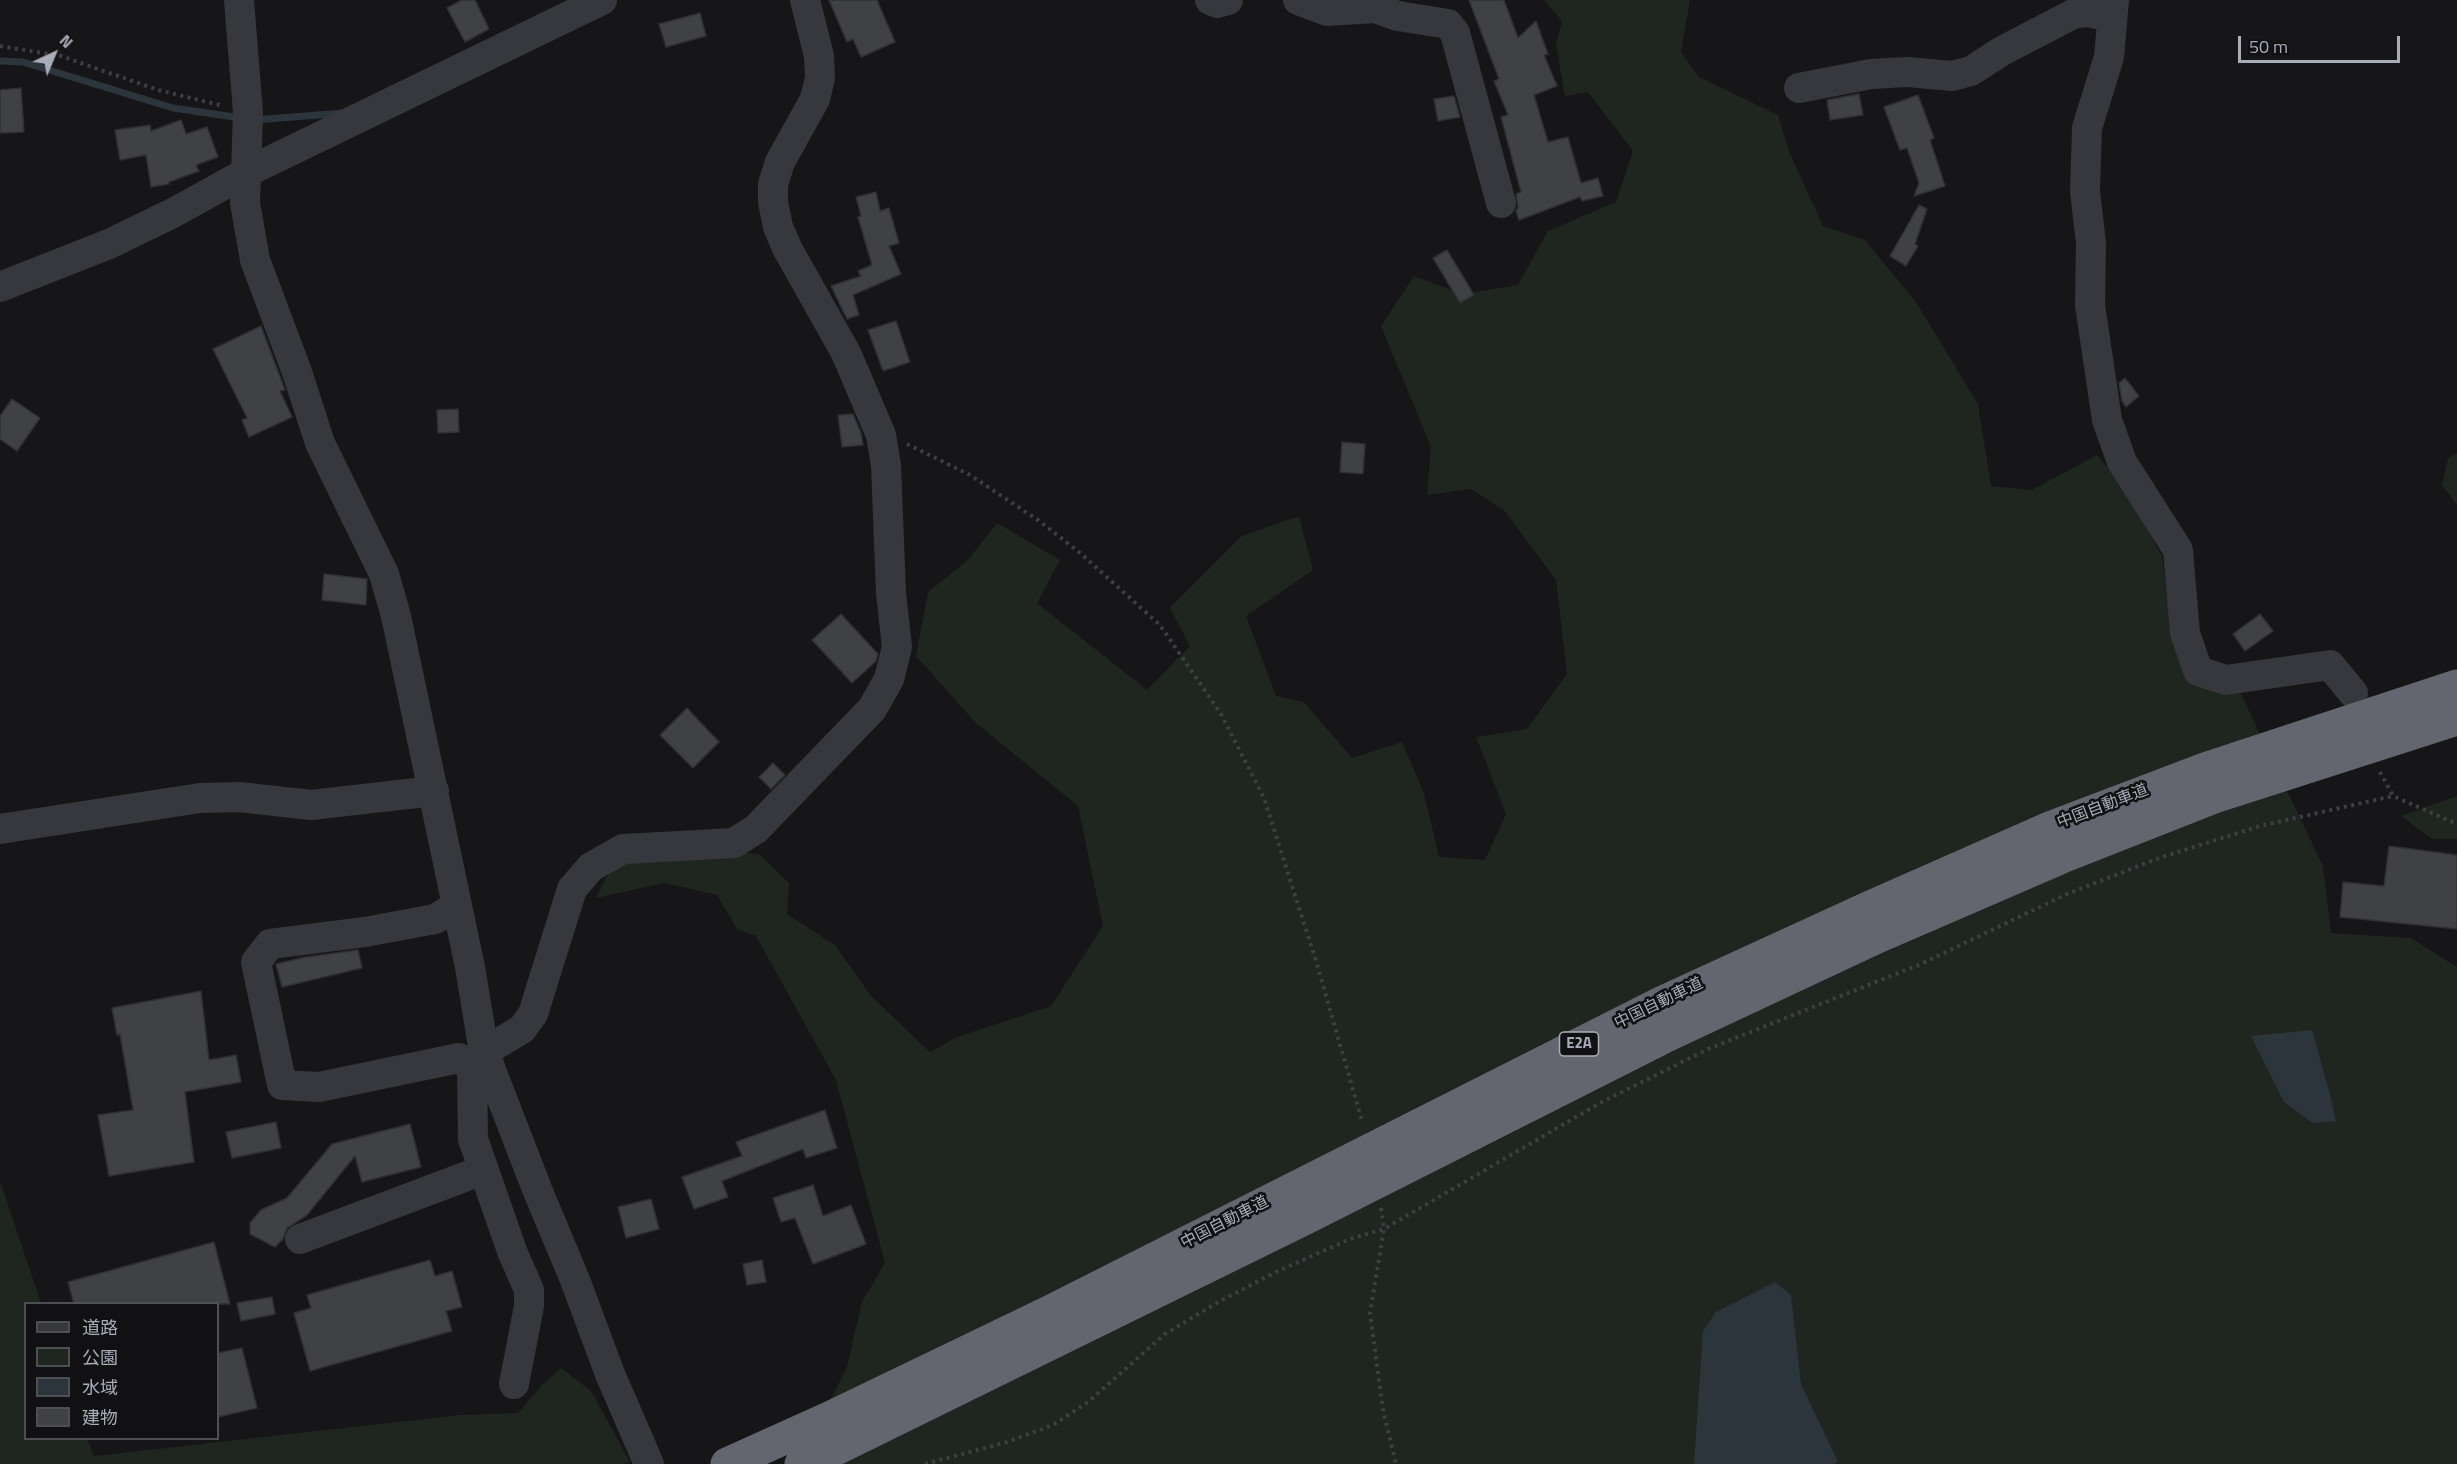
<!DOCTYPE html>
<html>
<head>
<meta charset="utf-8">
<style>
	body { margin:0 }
	#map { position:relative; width:2457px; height:1464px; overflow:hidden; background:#161618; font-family:"Titillium Web","Noto Sans JP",sans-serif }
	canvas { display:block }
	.legend { position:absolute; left:24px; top:1302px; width:195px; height:138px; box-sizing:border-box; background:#111113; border:2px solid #4d4f55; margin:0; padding:8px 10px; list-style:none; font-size:18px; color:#a8adb8 }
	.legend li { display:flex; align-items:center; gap:12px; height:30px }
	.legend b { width:30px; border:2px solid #4d4f55 }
	.north { position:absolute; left:24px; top:24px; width:60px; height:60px; -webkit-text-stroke:4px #111113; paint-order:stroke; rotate:44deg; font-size:16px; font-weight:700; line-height:24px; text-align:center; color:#a8adb8 }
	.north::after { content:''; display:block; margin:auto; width:21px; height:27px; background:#a8adb8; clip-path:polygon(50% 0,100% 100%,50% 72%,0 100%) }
	.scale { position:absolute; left:2238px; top:36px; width:162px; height:27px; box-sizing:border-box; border:3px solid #a8adb8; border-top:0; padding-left:8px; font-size:18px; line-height:21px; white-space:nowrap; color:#a8adb8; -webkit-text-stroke:4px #111113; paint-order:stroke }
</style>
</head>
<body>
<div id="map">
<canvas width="2457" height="1464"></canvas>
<ul class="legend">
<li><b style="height:8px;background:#37383d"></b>道路</li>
<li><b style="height:16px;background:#1e261f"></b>公園</li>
<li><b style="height:16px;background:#2c353c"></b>水域</li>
<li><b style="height:16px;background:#404145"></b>建物</li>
</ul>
<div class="north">N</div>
<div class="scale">50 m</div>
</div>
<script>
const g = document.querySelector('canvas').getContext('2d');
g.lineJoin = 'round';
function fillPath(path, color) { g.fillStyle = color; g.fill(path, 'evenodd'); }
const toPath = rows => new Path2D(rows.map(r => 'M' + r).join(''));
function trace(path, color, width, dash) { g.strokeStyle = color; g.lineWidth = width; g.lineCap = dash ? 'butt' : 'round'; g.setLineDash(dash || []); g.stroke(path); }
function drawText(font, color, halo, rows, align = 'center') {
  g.font = font + ' "Titillium Web","Noto Sans JP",sans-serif'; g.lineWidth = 5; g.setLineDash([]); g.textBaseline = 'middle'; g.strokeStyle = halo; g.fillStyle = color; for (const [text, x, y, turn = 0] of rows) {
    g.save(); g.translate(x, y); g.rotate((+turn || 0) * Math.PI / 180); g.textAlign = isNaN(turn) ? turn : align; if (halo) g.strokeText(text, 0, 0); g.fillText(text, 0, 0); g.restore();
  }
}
const green = toPath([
	[1544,0,1690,0,1681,52,1699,77,1778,115,1789,151,1823,226,1865,240,1916,302,1978,404,1991,486,2032,490,2097,455,2126,490,2162,556,2171,630,2240,692,2323,866,2331,933,2411,938,2457,967,2457,1464,798,1464,847,1367,862,1302,885,1263,836,1080,756,936,737,929,717,895,664,883,596,898,615,861,716,851,759,854,789,883,787,914,835,945,871,996,930,1052,957,1037,1051,1006,1103,926,1078,806,976,723,916,656,928,592,968,560,997,523,1060,560,1037,603,1147,690,1190,646,1170,608,1242,536,1299,516,1313,570,1246,616,1276,696,1304,702,1352,758,1402,742,1424,793,1439,857,1485,860,1506,814,1476,737,1527,729,1567,674,1556,580,1505,511,1471,489,1427,495,1431,447,1381,326,1414,276,1462,294,1518,285,1548,231,1616,202,1633,151,1588,92,1565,96,1556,45,1562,21],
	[2457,453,2457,505,2442,485,2448,458],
	[2457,796,2457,839,2432,839,2401,816],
	[0,1181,41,1303,26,1304,26,1438,87,1439,94,1456,461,1415,518,1413,542,1385,561,1368,591,1391,630,1462,622,1464,0,1464]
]);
const water = toPath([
	[2312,1030,2329,1091,2336,1121,2313,1123,2284,1102,2251,1036],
	[1775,1282,1791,1295,1801,1384,1838,1462,1834,1464,1694,1464,1703,1331,1716,1312]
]);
const stream = toPath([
	[0,61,23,62,173,108,241,118],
	[255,120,343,113]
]);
const building = toPath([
	[462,0,475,0,489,29,465,42,447,8,462,0],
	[829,0,877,0,895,42,861,57,853,39,847,42,829,0],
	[1469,0,1504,0,1518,38,1536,21,1548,54,1544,55,1557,86,1534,95,1548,142,1568,137,1581,183,1598,178,1603,196,1582,201,1580,197,1519,220,1516,211,1518,207,1516,194,1521,192,1501,117,1508,115,1494,81,1499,79,1469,0],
	[700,13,706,36,666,47,659,24,700,13],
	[21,88,24,132,0,133,0,90,21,88],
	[1859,94,1863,115,1830,120,1827,100,1859,94],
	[1918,95,1934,138,1930,140,1945,186,1914,196,1919,183,1907,148,1900,150,1884,107,1918,95],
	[1454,96,1460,117,1438,121,1434,99,1454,96],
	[181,120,186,134,207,127,218,157,196,165,199,171,169,182,169,184,151,187,146,155,120,160,115,130,150,125,151,131,181,120],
	[876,192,880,211,889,208,899,243,889,246,901,274,853,295,859,315,847,319,831,286,861,276,858,271,872,265,858,217,861,216,856,197,876,192],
	[1919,205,1927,209,1915,244,1918,246,1906,266,1890,256,1919,205],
	[1447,250,1474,295,1460,303,1433,258,1447,250],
	[896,321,910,362,883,371,868,330,896,321],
	[261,326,285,390,280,391,292,417,249,437,242,420,247,418,213,349,261,326],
	[2125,378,2139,396,2126,407,2122,401,2119,383,2125,378],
	[12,399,40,418,17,451,0,439,0,416,12,399],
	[458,409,459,432,438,433,437,410,458,409],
	[853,414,861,433,863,445,842,447,838,415,853,414],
	[1342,442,1365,444,1363,474,1340,472,1342,442],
	[324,574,367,579,366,605,322,600,324,574],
	[841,614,878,654,876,661,852,683,812,640,841,614],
	[2260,614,2273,631,2245,651,2233,634,2260,614],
	[687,708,719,742,693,768,660,735,687,708],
	[773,763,785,775,771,789,759,777,773,763],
	[2389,846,2457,855,2457,929,2340,917,2343,882,2384,886,2389,846],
	[358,950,362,968,282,987,276,964,306,957,358,950],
	[201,991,209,1060,236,1055,241,1082,185,1092,194,1162,109,1176,98,1115,133,1110,120,1034,117,1035,112,1008,201,991],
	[825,1110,837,1148,806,1158,803,1149,722,1181,728,1197,694,1209,682,1177,742,1156,736,1142,825,1110],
	[276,1122,281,1148,232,1158,226,1132,276,1122],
	[410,1124,421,1167,362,1182,355,1156,307,1215,287,1228,283,1239,275,1247,250,1234,250,1223,261,1210,287,1198,332,1144,410,1124],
	[813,1185,823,1216,851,1205,866,1244,813,1264,795,1218,781,1222,773,1198,813,1185],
	[651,1199,659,1229,626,1238,618,1207,651,1199],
	[214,1242,230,1304,74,1304,68,1282,214,1242],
	[430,1260,435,1276,452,1271,462,1307,446,1311,452,1331,310,1371,294,1313,311,1308,307,1295,430,1260],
	[762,1260,766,1282,747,1285,743,1264,762,1260],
	[272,1297,275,1314,241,1321,237,1303,272,1297],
	[242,1348,257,1408,218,1417,218,1353,242,1348]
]);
const path = toPath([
	[0,46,61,56,158,90,224,106],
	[907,444,970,475,1038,520,1079,552,1160,625,1221,714,1264,798,1316,961,1362,1121],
	[2380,772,2393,796,2457,824],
	[1381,1208,1384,1229,1370,1313,1383,1410,1396,1464],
	[925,1464,1007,1442,1053,1425,1088,1402,1165,1334,1220,1301,1276,1272,1350,1239,1384,1229,1600,1103,1708,1049,1921,964,2067,894,2159,858,2260,826,2393,796]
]);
const minor = toPath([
	[239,0,248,112,245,203,255,260,297,372,320,443,384,574,396,616,470,967,484,1052,537,1189,575,1280,610,1374,649,1464],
	[1210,0,1217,3,1228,0],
	[1298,0,1327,11,1375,8,1398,16,1448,24,1455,33,1501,203],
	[2114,0,2109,57,2087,128,2085,191,2091,243,2090,305,2107,420,2122,462,2178,550,2185,633,2198,671,2226,680,2330,665,2353,693],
	[1799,88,1871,74,1907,72,1952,76,1971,71,2002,51,2073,14,2088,12,2112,17],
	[0,287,109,244,173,213,247,172,602,0],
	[0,829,200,798,239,797,311,805,434,791],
	[456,906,435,919,365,932,270,944,256,962,282,1085,319,1087,459,1058,472,1067],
	[300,1239,483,1170],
	[514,1384,529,1306,529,1290,512,1251,473,1139,472,1067,484,1052,522,1029,533,1014,572,889,591,867,623,849,734,843,756,829,872,709,889,679,897,647,891,593,886,465,881,435,846,353,787,248,778,227,773,202,773,184,780,162,815,99,820,78,819,56,805,0]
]);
const highway = toPath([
	[727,1464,829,1418,1049,1312,1663,1002,1868,908,2047,829,2205,769,2457,686],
	[801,1464,840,1447,1306,1218,1670,1034,1877,937,2062,857,2217,796,2457,719]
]);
const shields = [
	[1579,1044,39]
];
const shieldNames = [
	["E2A",1579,1044]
];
const streetNames = [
	["中国自動車道",2103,807,-21],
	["中国自動車道",1659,1004,-26],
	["中国自動車道",1225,1223,-27]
];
fillPath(green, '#1e261f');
fillPath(water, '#2c353c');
trace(stream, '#2c353c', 7);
fillPath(building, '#404145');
trace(building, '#303034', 1.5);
trace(path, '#3d3f44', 4, [3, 4.5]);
trace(minor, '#37383d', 30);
trace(highway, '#63666e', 33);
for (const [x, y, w] of shields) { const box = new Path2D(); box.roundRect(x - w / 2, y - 12, w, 24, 4.5); g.fillStyle = '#111113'; g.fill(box); trace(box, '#a8adb8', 1.5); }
drawText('bold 15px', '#a8adb8', null, shieldNames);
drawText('16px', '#a8adb8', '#111113', streetNames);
</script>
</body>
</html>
